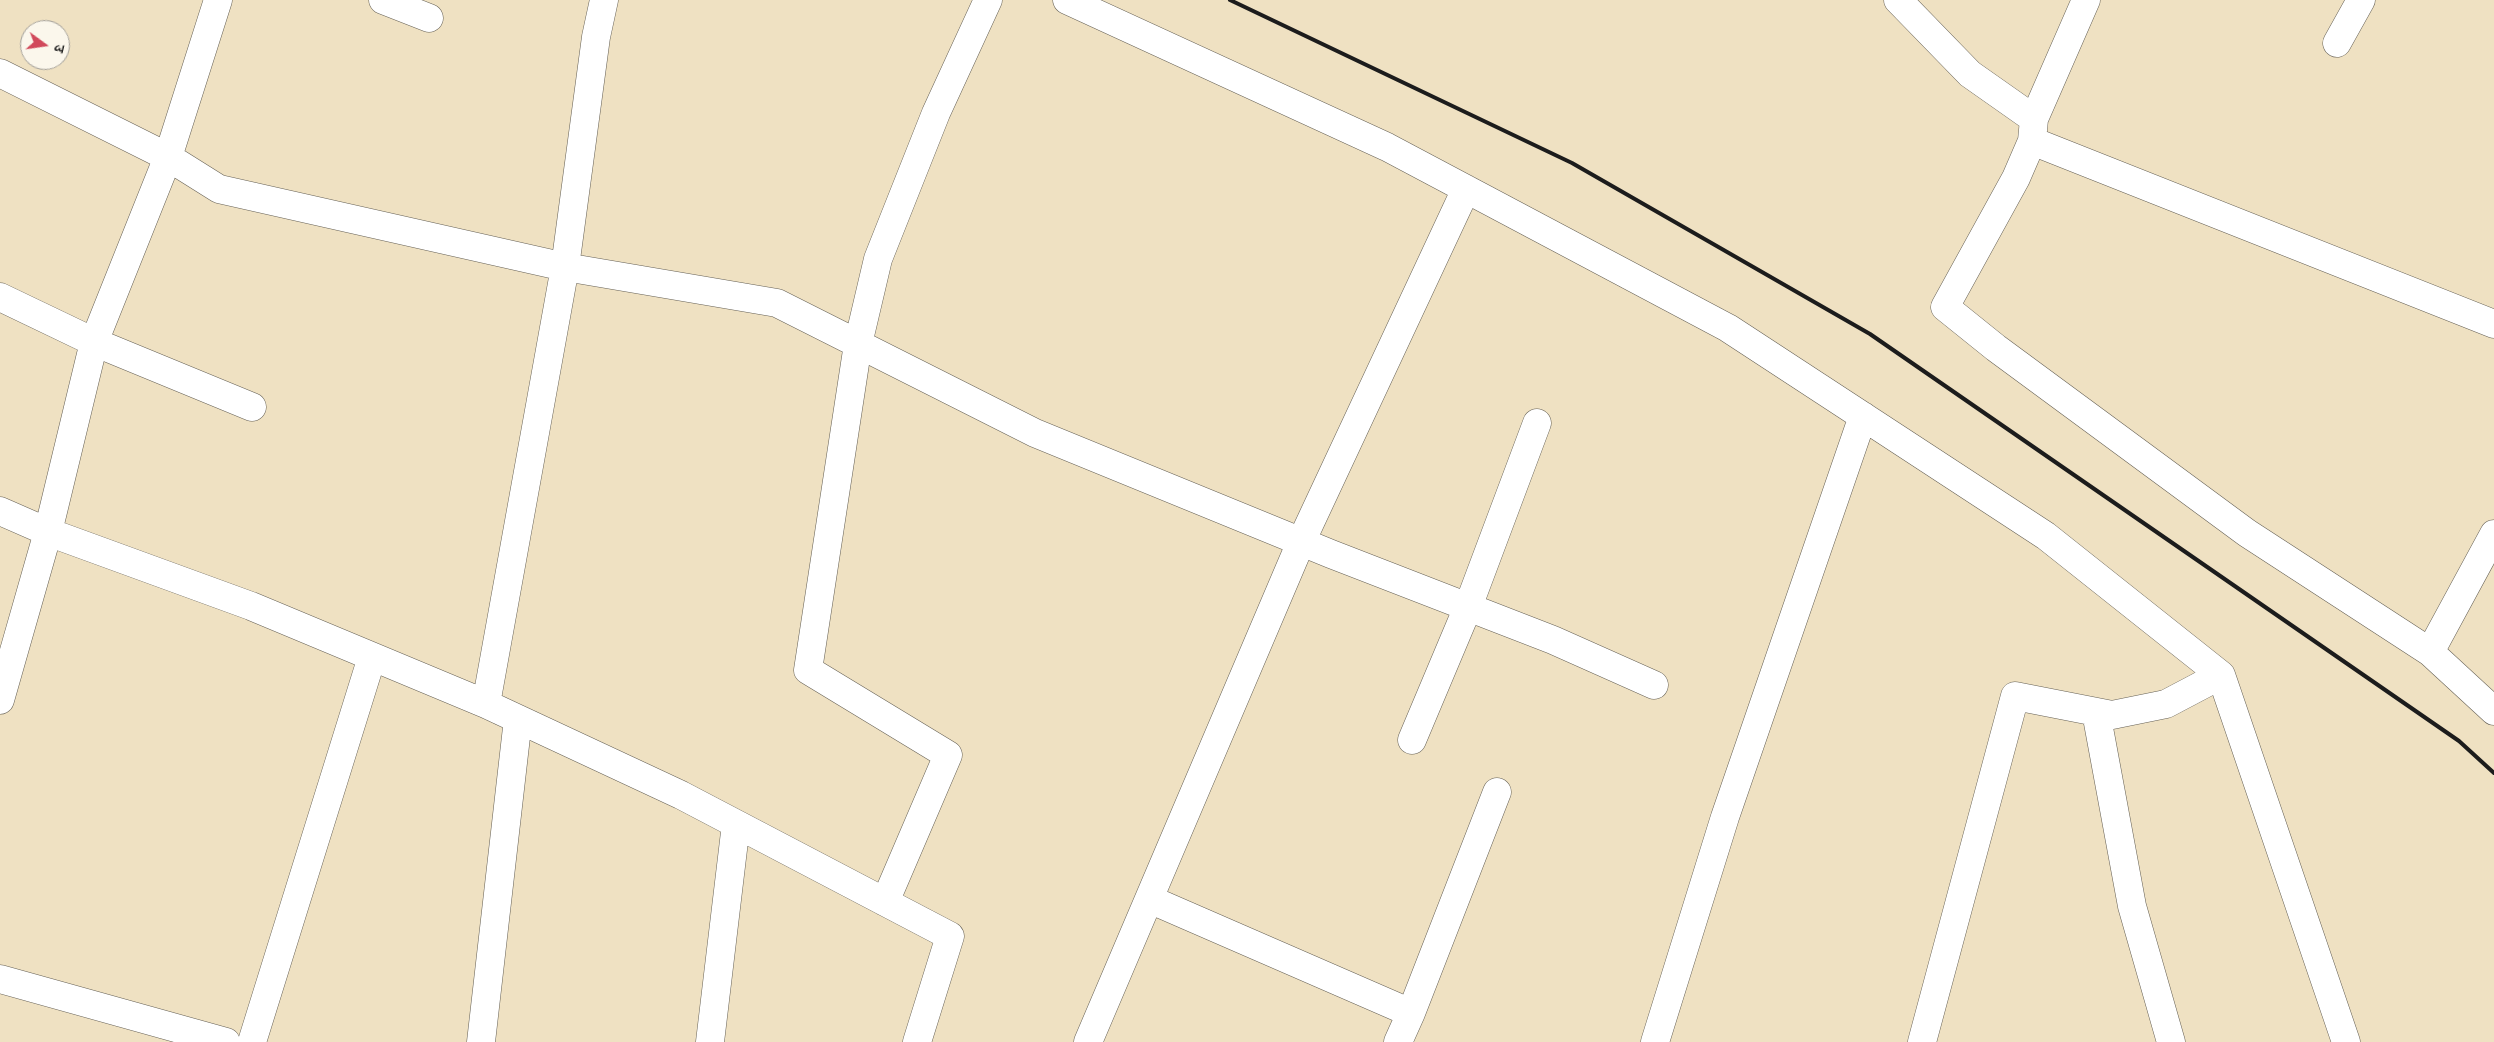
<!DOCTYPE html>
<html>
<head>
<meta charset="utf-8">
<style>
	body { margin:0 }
	#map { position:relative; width:2494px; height:1042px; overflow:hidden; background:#efe1c2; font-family:"IM FELL English","Noto Serif Devanagari",serif }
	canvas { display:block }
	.north { position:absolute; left:20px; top:20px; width:50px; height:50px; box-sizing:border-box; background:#fbf7ec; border:1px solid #a29f99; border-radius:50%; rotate:104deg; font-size:14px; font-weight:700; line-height:20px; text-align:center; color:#1c1c1c }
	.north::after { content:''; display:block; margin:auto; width:18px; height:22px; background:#d1495b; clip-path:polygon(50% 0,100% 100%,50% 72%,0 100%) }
</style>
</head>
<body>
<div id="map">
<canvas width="2494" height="1042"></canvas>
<div class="north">उ</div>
</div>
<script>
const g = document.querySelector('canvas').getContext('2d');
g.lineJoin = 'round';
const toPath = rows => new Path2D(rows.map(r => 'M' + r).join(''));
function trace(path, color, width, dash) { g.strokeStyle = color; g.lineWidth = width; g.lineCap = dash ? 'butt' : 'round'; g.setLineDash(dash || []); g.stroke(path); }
const minor = toPath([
	[383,0,429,18],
	[604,0,596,37,565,267,486,704,681,795,950,936,917,1042],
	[1067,0,1387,147,1728,328,2046,536,2221,675,2346,1042],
	[1898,0,1970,74,2034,119],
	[2086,0,2034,119,2032,141,2016,178,1945,307,1996,348,2247,533,2430,652,2494,711],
	[2337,43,2361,0],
	[0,73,168,157,219,189,565,267,777,303,1035,433,1331,554,1553,640,1654,685],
	[2032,141,2494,324],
	[0,297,94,342,252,407],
	[0,511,48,532,251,606,486,704],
	[2430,652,2494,534],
	[0,700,48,532,94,342,168,157,218,0],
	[2096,712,2132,906,2171,1042],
	[1412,740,1468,607,1537,423],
	[1149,899,1411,1013,1398,1042],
	[885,902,948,755,808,670,858,344,878,259,936,113,988,0],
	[0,979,226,1042],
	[1411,1013,1497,792],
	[252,1042,372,657],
	[481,1042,518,719],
	[710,1042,736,824],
	[1088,1042,1301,542,1466,189],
	[1655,1042,1725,817,1863,416],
	[1922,1042,2015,696,2112,715,2166,704,2221,675]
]);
const rail = toPath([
	[1230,0,1572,163,1870,334,2459,741,2494,773]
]);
trace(minor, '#666156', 29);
trace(minor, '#fff', 28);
trace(rail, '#1c1c1c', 4);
</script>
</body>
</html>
